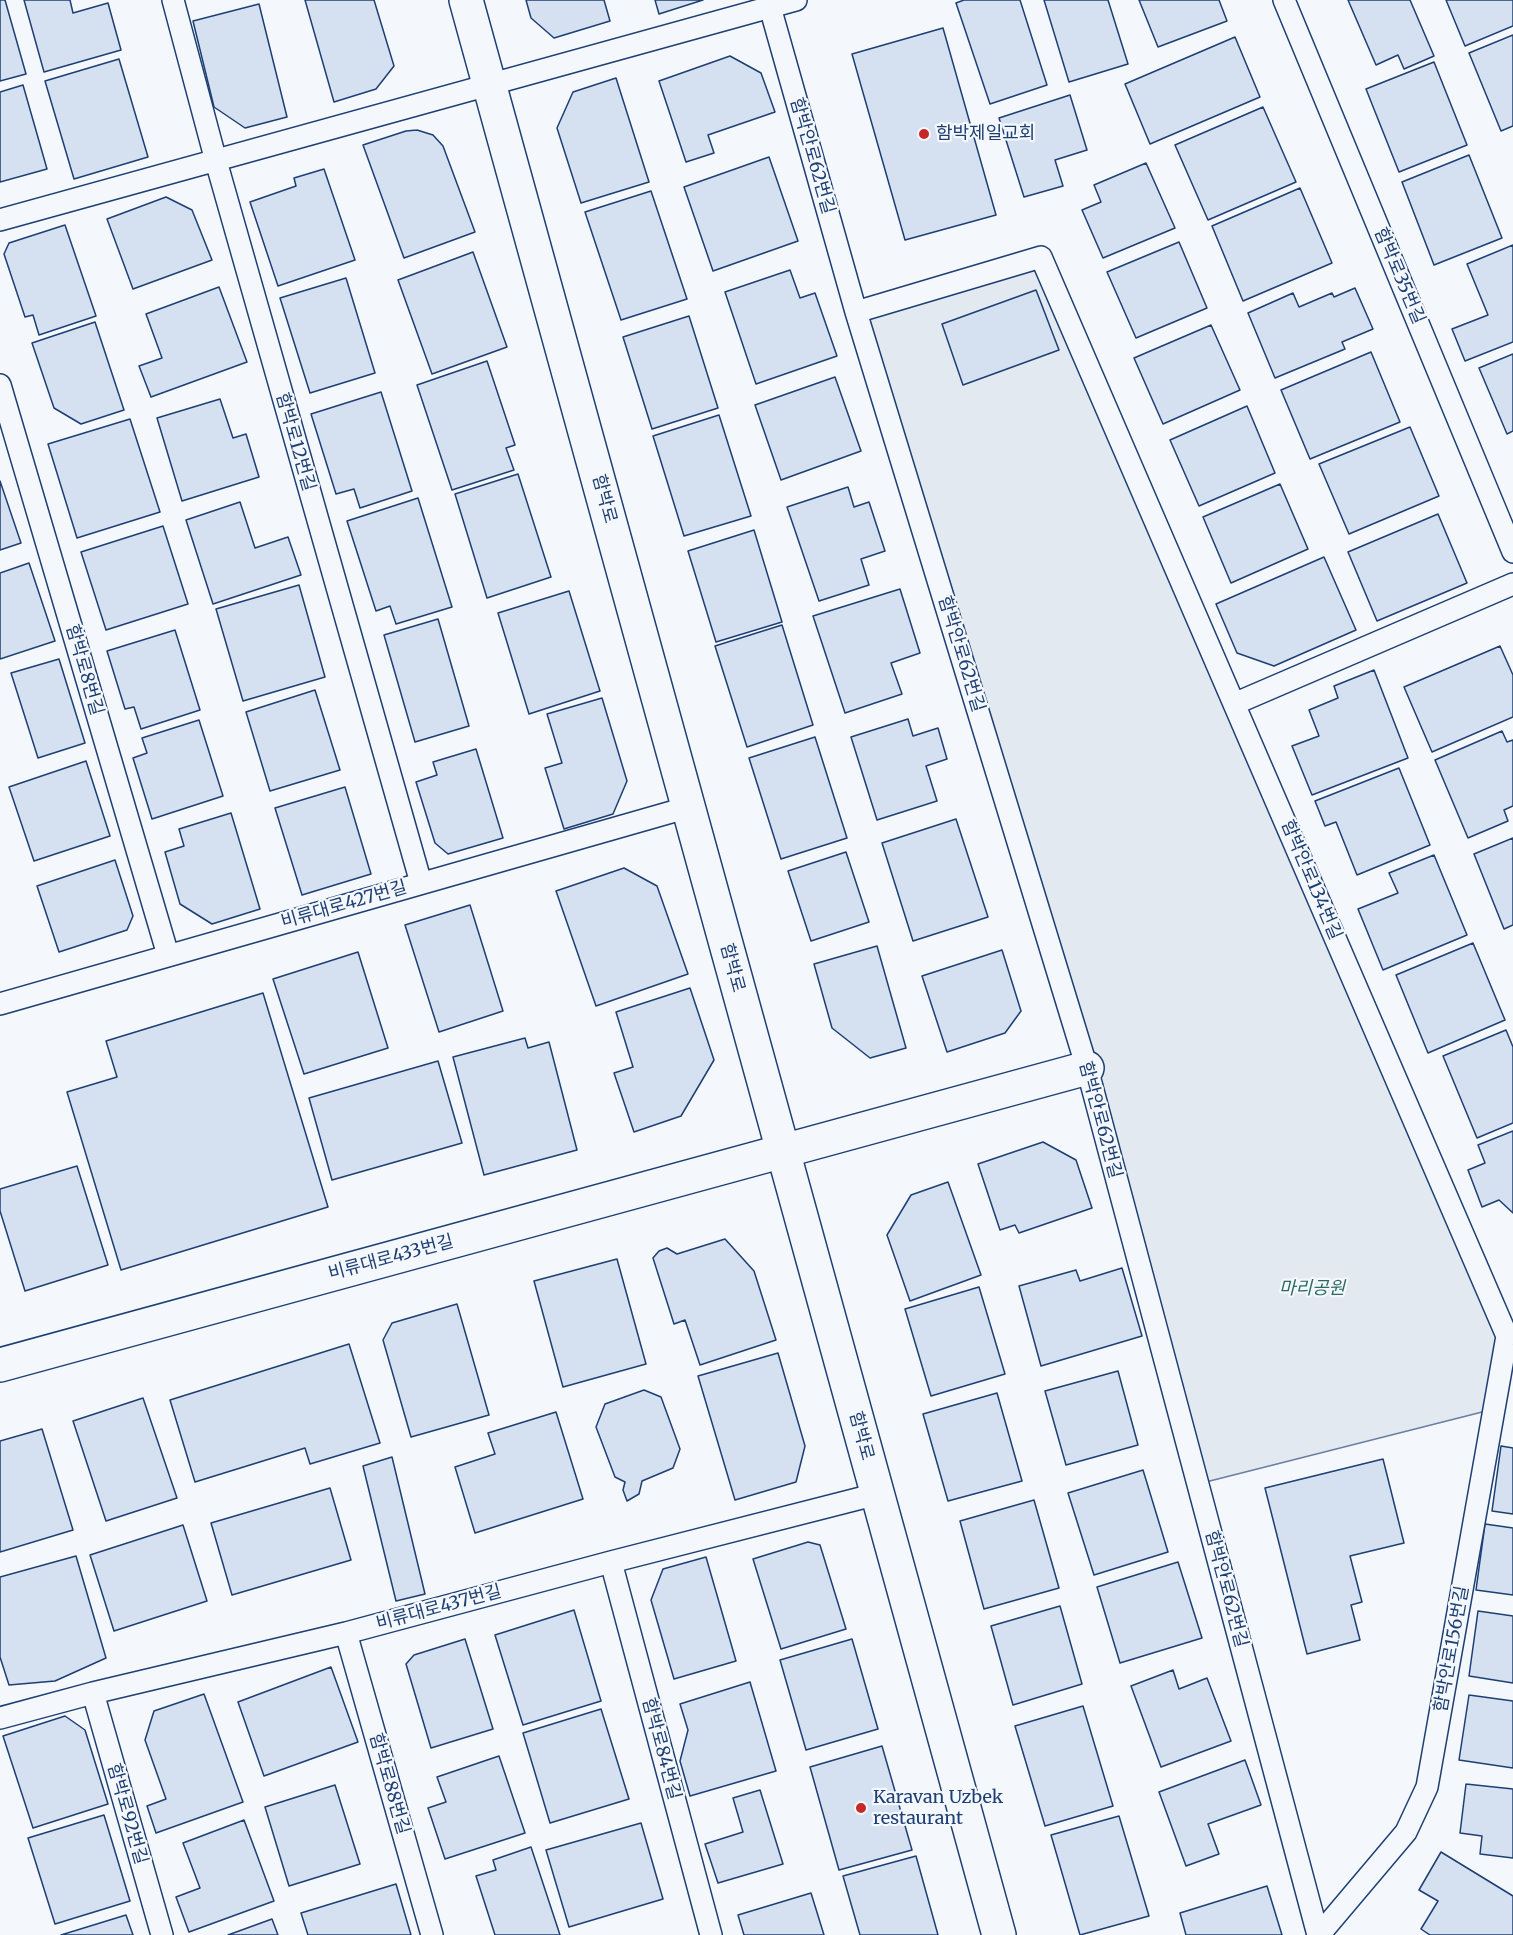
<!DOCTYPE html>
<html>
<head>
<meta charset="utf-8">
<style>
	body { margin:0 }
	canvas { display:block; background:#f4f7fb }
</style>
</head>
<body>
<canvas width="1513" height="1935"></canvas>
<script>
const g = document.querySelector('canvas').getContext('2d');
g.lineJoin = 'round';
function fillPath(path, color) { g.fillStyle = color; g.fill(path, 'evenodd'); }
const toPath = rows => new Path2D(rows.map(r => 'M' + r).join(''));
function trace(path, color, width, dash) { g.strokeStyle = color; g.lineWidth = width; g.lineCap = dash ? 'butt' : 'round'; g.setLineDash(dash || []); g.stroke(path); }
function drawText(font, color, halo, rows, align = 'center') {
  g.font = font + ' Merriweather,"Noto Sans KR",serif'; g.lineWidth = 4.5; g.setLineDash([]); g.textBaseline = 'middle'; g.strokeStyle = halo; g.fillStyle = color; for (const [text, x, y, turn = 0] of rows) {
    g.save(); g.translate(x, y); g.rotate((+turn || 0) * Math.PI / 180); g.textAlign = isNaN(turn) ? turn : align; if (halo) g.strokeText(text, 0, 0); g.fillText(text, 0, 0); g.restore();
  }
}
const green = toPath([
	[1041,257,1507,1336,1494,1409,1198,1484,856,312,1041,257]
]);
const building = toPath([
	[0,0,5,0,26,74,0,81,0,0],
	[24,0,70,0,73,13,108,3,121,50,44,72,24,0],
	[305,0,374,0,394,66,376,89,334,102,305,0],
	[526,0,604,0,610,21,554,38,531,18,526,0],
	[655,0,703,0,659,14,655,0],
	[964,0,1020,0,1047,85,990,104,956,3,964,0],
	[1044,0,1108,0,1128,64,1069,82,1044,0],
	[1139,0,1219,0,1227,21,1158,47,1139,0],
	[1348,0,1410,0,1434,56,1404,69,1398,55,1376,65,1348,0],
	[1446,0,1513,0,1513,26,1465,46,1446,0],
	[259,4,287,117,245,128,214,107,193,21,259,4],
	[943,28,996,215,905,240,852,54,943,28],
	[1513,35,1513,126,1501,131,1469,53,1513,35],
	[1235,37,1260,97,1150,144,1125,84,1235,37],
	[730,56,761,73,775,112,708,135,714,153,686,162,659,81,730,56],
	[119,59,148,157,74,179,45,81,119,59],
	[1434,62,1467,145,1399,172,1366,89,1434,62],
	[616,78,649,182,581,203,557,128,573,92,616,78],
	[23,85,47,169,0,182,0,92,23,85],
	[1070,95,1087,150,1055,160,1063,186,1024,197,999,118,1070,95],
	[1263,107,1296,182,1208,220,1175,145,1263,107],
	[417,130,433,135,443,146,475,232,404,258,363,145,406,131,417,130],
	[1469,155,1502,238,1434,265,1402,182,1469,155],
	[769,157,798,241,713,271,684,187,769,157],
	[1146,163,1175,228,1103,258,1082,210,1101,202,1094,185,1146,163],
	[324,169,355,260,278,286,250,202,296,186,294,178,324,169],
	[1300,188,1332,263,1243,301,1212,226,1300,188],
	[651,191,687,299,621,320,585,212,651,191],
	[166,197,192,210,212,260,133,289,107,219,166,197],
	[65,225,96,316,39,335,33,315,25,317,4,254,9,243,65,225],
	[1179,242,1207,308,1136,338,1107,272,1179,242],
	[1513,245,1513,342,1465,361,1452,329,1488,315,1467,264,1513,245],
	[473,252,507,347,432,374,398,280,473,252],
	[790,270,800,298,815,293,837,356,756,384,725,292,790,270],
	[346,278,375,373,310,393,280,298,346,278],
	[219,287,247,362,151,397,139,366,162,358,146,314,219,287],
	[1355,288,1373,329,1342,342,1345,349,1275,378,1248,313,1293,293,1299,307,1332,293,1334,297,1355,288],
	[1036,290,1059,350,963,385,942,324,1036,290],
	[689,316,718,408,652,429,623,337,689,316],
	[95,322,124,410,81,424,54,408,32,343,95,322],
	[1211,325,1240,390,1163,424,1134,358,1211,325],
	[1371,352,1400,422,1310,459,1281,390,1371,352],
	[1513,354,1513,431,1507,434,1479,368,1513,354],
	[487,361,515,445,506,448,514,470,452,490,417,385,487,361],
	[835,377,861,451,781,480,755,405,835,377],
	[381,392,412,491,360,508,354,489,336,494,311,414,381,392],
	[220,399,233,438,246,434,259,477,182,501,157,418,220,399],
	[1247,406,1275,473,1199,506,1170,440,1247,406],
	[719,415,751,516,684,536,653,436,719,415],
	[130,419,160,512,77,538,48,444,130,419],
	[1410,427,1439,496,1349,534,1319,464,1410,427],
	[518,474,551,577,487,598,455,494,518,474],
	[0,481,21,543,0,550,0,481],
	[1280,484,1308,549,1231,583,1203,517,1280,484],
	[848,487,854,507,869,502,885,551,861,559,869,585,819,601,787,507,848,487],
	[418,498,452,607,396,624,390,606,376,611,347,521,418,498],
	[240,502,255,548,288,537,301,575,213,604,186,520,240,502],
	[1438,514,1467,583,1377,621,1348,552,1438,514],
	[163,526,188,604,106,630,81,552,163,526],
	[754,530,782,622,716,642,688,551,754,530],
	[1324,557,1356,630,1274,666,1237,653,1216,604,1324,557],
	[29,563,55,641,0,659,0,573,29,563],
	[299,585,325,677,243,701,216,609,299,585],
	[900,589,920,653,891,663,902,694,845,713,813,616,900,589],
	[569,591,600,691,529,714,498,613,569,591],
	[438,619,469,726,415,742,384,635,438,619],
	[782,625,813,725,747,747,715,646,782,625],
	[175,630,200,710,141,729,134,707,125,709,107,651,175,630],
	[1500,646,1513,675,1513,717,1432,752,1404,687,1500,646],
	[59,659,85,743,38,758,11,673,59,659],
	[1374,670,1408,758,1312,795,1292,746,1319,736,1309,710,1338,698,1334,686,1374,670],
	[315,690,340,770,270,791,246,712,315,690],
	[602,698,627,781,613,814,564,829,545,768,562,763,547,714,602,698],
	[908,719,913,736,938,728,947,759,926,766,937,801,877,820,851,737,908,719],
	[199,720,223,796,152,819,133,758,147,753,142,738,199,720],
	[1502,731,1507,742,1513,740,1513,806,1504,810,1508,821,1468,838,1435,760,1502,731],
	[815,737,847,838,781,859,749,758,815,737],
	[476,749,503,838,448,854,435,843,416,782,437,775,433,762,476,749],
	[86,761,110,836,34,861,9,787,86,761],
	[1399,768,1430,845,1357,875,1336,822,1325,826,1315,801,1399,768],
	[345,787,371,874,302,895,275,808,345,787],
	[231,813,260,909,212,924,180,904,165,852,184,846,179,829,231,813],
	[956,819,988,917,913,941,882,843,956,819],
	[1513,838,1513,925,1504,929,1474,854,1513,838],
	[846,852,869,922,811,941,788,871,846,852],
	[1434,855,1467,935,1383,970,1358,909,1398,893,1389,873,1434,855],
	[115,860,133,916,127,930,59,952,37,886,115,860],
	[624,868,657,886,688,974,596,1006,556,891,624,868],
	[470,905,503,1011,439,1032,405,925,470,905],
	[1473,943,1505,1020,1428,1053,1396,975,1473,943],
	[877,946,906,1048,870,1058,832,1028,814,964,877,946],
	[1002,950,1021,1011,1005,1033,947,1052,922,976,1002,950],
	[358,952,388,1048,304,1074,273,979,358,952],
	[690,988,714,1060,681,1116,634,1132,614,1073,633,1067,616,1012,690,988],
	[263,993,328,1207,121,1270,67,1092,117,1077,106,1041,263,993],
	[1506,1030,1513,1047,1513,1123,1477,1138,1443,1056,1506,1030],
	[525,1038,528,1048,549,1042,577,1150,484,1175,453,1057,525,1038],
	[438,1061,462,1143,332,1180,309,1098,438,1061],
	[1513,1131,1513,1213,1499,1200,1482,1207,1468,1170,1485,1163,1478,1145,1513,1131],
	[1043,1142,1076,1160,1092,1208,1019,1233,1015,1225,1000,1230,978,1164,1043,1142],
	[77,1166,108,1265,25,1291,0,1211,0,1189,77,1166],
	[948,1182,981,1275,910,1301,887,1235,911,1195,948,1182],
	[725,1239,754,1271,776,1340,700,1365,685,1320,674,1324,653,1258,659,1251,667,1248,677,1254,725,1239],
	[617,1259,646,1364,563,1387,534,1281,617,1259],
	[1122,1268,1142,1336,1041,1366,1019,1286,1076,1270,1080,1281,1122,1268],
	[979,1287,1005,1374,931,1396,905,1309,979,1287],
	[457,1304,489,1415,411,1437,383,1340,392,1323,457,1304],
	[349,1344,380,1443,310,1464,305,1448,195,1482,170,1400,349,1344],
	[778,1353,805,1446,796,1482,735,1500,698,1376,778,1353],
	[1118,1371,1138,1445,1066,1465,1045,1391,1118,1371],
	[644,1390,661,1397,680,1449,673,1468,642,1481,639,1494,627,1501,623,1490,625,1482,615,1477,596,1427,605,1404,644,1390],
	[997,1393,1022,1481,948,1501,923,1414,997,1393],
	[143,1398,177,1498,106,1521,73,1421,143,1398],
	[556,1412,583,1499,475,1533,455,1467,495,1454,488,1433,556,1412],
	[42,1429,73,1530,0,1552,0,1441,42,1429],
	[1501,1446,1513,1448,1513,1514,1492,1511,1501,1446],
	[392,1457,425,1594,396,1601,363,1466,392,1457],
	[1383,1459,1404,1543,1350,1556,1362,1602,1351,1605,1360,1640,1307,1654,1265,1488,1383,1459],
	[1143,1470,1168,1552,1094,1575,1068,1493,1143,1470],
	[330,1488,351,1560,232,1595,211,1523,330,1488],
	[1034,1500,1059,1588,984,1609,960,1521,1034,1500],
	[1485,1524,1513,1528,1513,1595,1476,1590,1485,1524],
	[183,1525,207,1601,114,1631,90,1555,183,1525],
	[808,1542,820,1545,846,1629,781,1649,753,1559,808,1542],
	[76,1556,106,1658,55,1681,9,1685,0,1657,0,1577,76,1556],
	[706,1557,736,1661,674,1679,651,1600,663,1569,706,1557],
	[1178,1562,1202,1638,1120,1663,1097,1587,1178,1562],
	[1060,1606,1082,1684,1013,1705,991,1626,1060,1606],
	[574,1610,601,1701,523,1725,495,1635,574,1610],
	[1478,1611,1513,1616,1513,1683,1469,1676,1478,1611],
	[465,1639,493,1729,431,1748,406,1664,414,1655,465,1639],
	[852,1639,878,1729,806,1750,780,1660,852,1639],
	[331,1667,358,1742,264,1776,238,1702,331,1667],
	[1173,1670,1179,1689,1207,1678,1231,1741,1161,1767,1131,1686,1173,1670],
	[750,1682,776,1771,690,1796,680,1761,688,1730,680,1704,750,1682],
	[204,1694,243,1802,156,1833,147,1806,166,1799,145,1740,154,1711,204,1694],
	[1469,1695,1513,1701,1513,1768,1459,1760,1469,1695],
	[1083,1706,1113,1806,1045,1826,1015,1726,1083,1706],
	[601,1709,629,1799,550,1823,523,1733,601,1709],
	[65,1716,85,1730,108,1804,33,1828,3,1736,65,1716],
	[882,1746,912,1850,839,1870,810,1767,882,1746],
	[499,1756,525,1833,445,1859,428,1808,446,1802,437,1777,499,1756],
	[1245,1760,1261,1805,1208,1824,1219,1854,1186,1866,1159,1792,1245,1760],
	[1466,1784,1513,1789,1513,1858,1480,1854,1482,1836,1460,1833,1466,1784],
	[335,1785,360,1864,289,1886,265,1807,335,1785],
	[760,1790,783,1864,718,1883,705,1844,743,1832,733,1798,760,1790],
	[104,1815,130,1901,55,1924,28,1838,104,1815],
	[1119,1816,1149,1916,1080,1935,1051,1835,1119,1816],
	[244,1820,274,1901,189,1932,176,1897,200,1888,183,1843,244,1820],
	[641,1823,663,1899,569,1927,546,1850,641,1823],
	[531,1847,560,1935,495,1935,476,1876,496,1870,493,1860,531,1847],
	[1441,1852,1513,1896,1513,1935,1430,1935,1421,1929,1438,1901,1419,1890,1441,1852],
	[916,1856,938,1935,860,1935,843,1876,916,1856],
	[396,1884,411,1935,308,1935,301,1913,396,1884],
	[1267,1886,1282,1935,1186,1935,1180,1913,1267,1886],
	[811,1893,824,1935,744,1935,738,1915,811,1893],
	[126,1915,133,1935,61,1935,126,1915],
	[272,1919,278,1935,228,1935,272,1919]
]);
const service = toPath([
	[173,0,216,161,421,883],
	[768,0,856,312,1087,1068,1318,1935],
	[1284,0,1513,552],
	[0,220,796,0],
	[856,312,1041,257,1507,1336],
	[0,385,168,955],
	[1234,704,1513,584],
	[0,1004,689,807],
	[611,1562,711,1935],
	[346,1633,432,1935],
	[93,1693,162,1935],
	[0,1718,93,1693,346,1633,611,1562,877,1494],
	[1319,1935,1406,1832,1427,1787,1507,1336]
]);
const minor = toPath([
	[466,0,999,1935],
	[0,1365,1087,1068]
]);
const markers = [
	[924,134,6,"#c62828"],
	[861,1808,6,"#c62828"]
];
const poiNames = [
	["함박제일교회",936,134],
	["Karavan Uzbek",873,1798],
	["restaurant",873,1819]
];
const streetNames = [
	["함박안로62번길",812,156,74],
	["함박로35번길",1399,276,67],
	["함박로12번길",295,442,74],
	["함박로",604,499,75],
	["함박안로62번길",961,654,73],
	["함박로8번길",84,670,74],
	["함박안로134번길",1311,880,67],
	["비류대로427번길",344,905,-16],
	["함박로",732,968,75],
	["함박안로62번길",1100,1120,75],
	["비류대로433번길",391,1258,-15],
	["함박로",861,1436,75],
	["함박안로62번길",1226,1589,75],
	["비류대로437번길",439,1608,-15],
	["함박안로156번길",1452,1649,-80],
	["함박로84번길",661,1749,75],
	["함박로88번길",389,1784,74],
	["함박로92번길",127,1814,74]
];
const parkNames = [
	["마리공원",1312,1289]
];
fillPath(green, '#e3e9f0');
trace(green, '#687fa3', 1.5);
fillPath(building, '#d5e0f0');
trace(building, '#1d3f73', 1.5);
trace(service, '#1d3f73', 24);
trace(minor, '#1d3f73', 36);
trace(service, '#f4f7fb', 21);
trace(minor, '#f4f7fb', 33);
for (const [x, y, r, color] of markers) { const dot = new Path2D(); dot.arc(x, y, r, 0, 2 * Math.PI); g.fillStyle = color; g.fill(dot); trace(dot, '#f4f7fb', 2); }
drawText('18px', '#1d3f73', '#f4f7fb', poiNames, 'left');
drawText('18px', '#1d3f73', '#f4f7fb', streetNames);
drawText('italic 18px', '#2c6c60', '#f4f7fb', parkNames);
</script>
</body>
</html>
